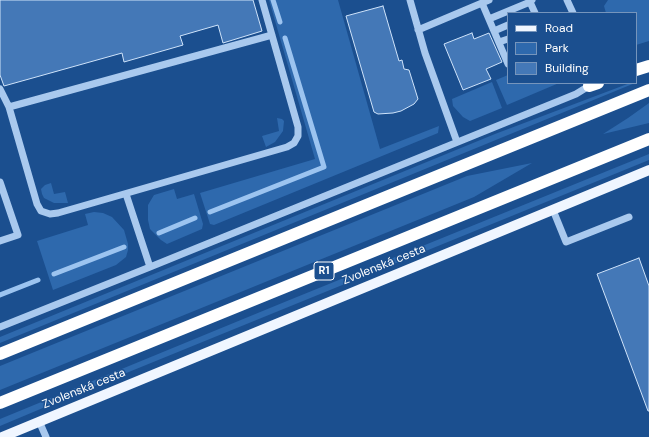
<!DOCTYPE html>
<html>
<head>
<meta charset="utf-8">
<style>
	body { margin:0 }
	#map { position:relative; width:649px; height:437px; overflow:hidden; background:#1b4f8f; font-family:"DM Sans",sans-serif }
	canvas { display:block }
	.legend { position:absolute; left:507px; top:12px; width:130px; height:72px; box-sizing:border-box; background:#1b4f8f; border:1px solid #7695bc; margin:0; padding:5px 7px; list-style:none; font-size:12px; color:#fff }
	.legend li { display:flex; align-items:center; gap:8px; height:20px }
	.legend b { width:20px; border:1px solid #7695bc }
</style>
</head>
<body>
<div id="map">
<canvas width="649" height="437"></canvas>
<ul class="legend">
<li><b style="height:5px;background:#f0f6ff"></b>Road</li>
<li><b style="height:11px;background:#2e69ad"></b>Park</li>
<li><b style="height:11px;background:#4478b7"></b>Building</li>
</ul>
</div>
<script>
const g = document.querySelector('canvas').getContext('2d');
g.lineJoin = 'round';
function fillPath(path, color) { g.fillStyle = color; g.fill(path, 'evenodd'); }
const toPath = rows => new Path2D(rows.map(r => 'M' + r).join(''));
function trace(path, color, width, dash) { g.strokeStyle = color; g.lineWidth = width; g.lineCap = dash ? 'butt' : 'round'; g.setLineDash(dash || []); g.stroke(path); }
function drawText(font, color, halo, rows, align = 'center') {
  g.font = font + ' "DM Sans",sans-serif'; g.lineWidth = 3; g.setLineDash([]); g.textBaseline = 'middle'; g.strokeStyle = halo; g.fillStyle = color; for (const [text, x, y, turn = 0] of rows) {
    g.save(); g.translate(x, y); g.rotate((+turn || 0) * Math.PI / 180); g.textAlign = isNaN(turn) ? turn : align; if (halo) g.strokeText(text, 0, 0); g.fillText(text, 0, 0); g.restore();
  }
}
const green = toPath([
	[269,0,338,0,380,149,439,126,438,133,214,225,210,224,200,193,315,159],
	[608,0,649,0,649,41,636,45,636,13,606,13,604,6],
	[508,75,508,83,559,83,507,105,496,80],
	[492,82,502,108,470,121,463,117,453,106,452,99],
	[630,83,635,83,0,343,0,337,495,134],
	[649,103,649,123,603,134,628,118],
	[277,118,282,119,284,121,283,131,275,142,266,147,262,136,279,131],
	[649,154,649,160,119,376,0,426,0,419,287,301],
	[532,163,474,197,0,390,0,366,467,176],
	[51,183,54,194,65,192,68,203,54,203,44,198,42,194,41,189,45,185],
	[174,189,177,199,194,194,203,224,202,229,167,244,161,240,150,229,148,220,148,205,154,195],
	[94,212,103,213,112,217,124,230,128,244,128,250,126,257,116,265,53,290,37,241,88,225,85,214]
]);
const stream = toPath([
	[273,0,280,22],
	[210,212,324,167,285,38],
	[159,233,195,218],
	[54,274,124,247],
	[0,295,38,280]
]);
const building = toPath([
	[0,0,253,0,262,31,223,43,218,25,180,36,183,45,124,62,122,53,4,86,0,75,0,0],
	[383,6,399,61,402,60,404,69,409,70,418,99,414,104,401,111,393,113,378,114,374,112,346,16,383,6],
	[472,33,474,39,489,33,502,62,486,69,491,79,463,90,444,44,472,33],
	[639,258,649,286,649,411,648,411,597,274,639,258]
]);
const minor = toPath([
	[410,0,425,53,457,142],
	[567,0,573,13],
	[530,2,535,13],
	[482,3,508,64],
	[489,19,530,2,532,0],
	[418,30,489,0],
	[494,31,508,25],
	[499,42,508,39],
	[0,89,9,107,37,204,41,211,50,214,58,213,287,147,294,143,298,136,298,127,262,0],
	[9,107,272,35],
	[0,182,18,235,0,241],
	[126,194,150,267],
	[553,210,566,242,629,217],
	[0,327,150,267,576,94,589,86,590,83],
	[39,421,46,437]
]);
const major = toPath([
	[2,437,649,170]
]);
const highway = toPath([
	[636,70,649,66],
	[589,86,598,83],
	[0,354,649,90],
	[0,403,649,139]
]);
const shields = [
	[324,271,20]
];
const shieldNames = [
	["R1",324,271]
];
const streetNames = [
	["Zvolenská cesta",384,265,-22],
	["Zvolenská cesta",84,389,-22]
];
fillPath(green, '#2e69ad');
trace(stream, '#9cc4f0', 5);
fillPath(building, '#4478b7');
trace(building, '#cfe3fa', 1);
trace(minor, '#a9c9ee', 7);
trace(major, '#f0f6ff', 10);
trace(highway, '#fff', 12);
for (const [x, y, w] of shields) { const box = new Path2D(); box.roundRect(x - w / 2, y - 9, w, 18, 3); g.fillStyle = '#1b4f8f'; g.fill(box); trace(box, '#fff', 1); }
drawText('bold 11px', '#fff', null, shieldNames);
drawText('12px', '#fff', '#1b4f8f', streetNames);
</script>
</body>
</html>
